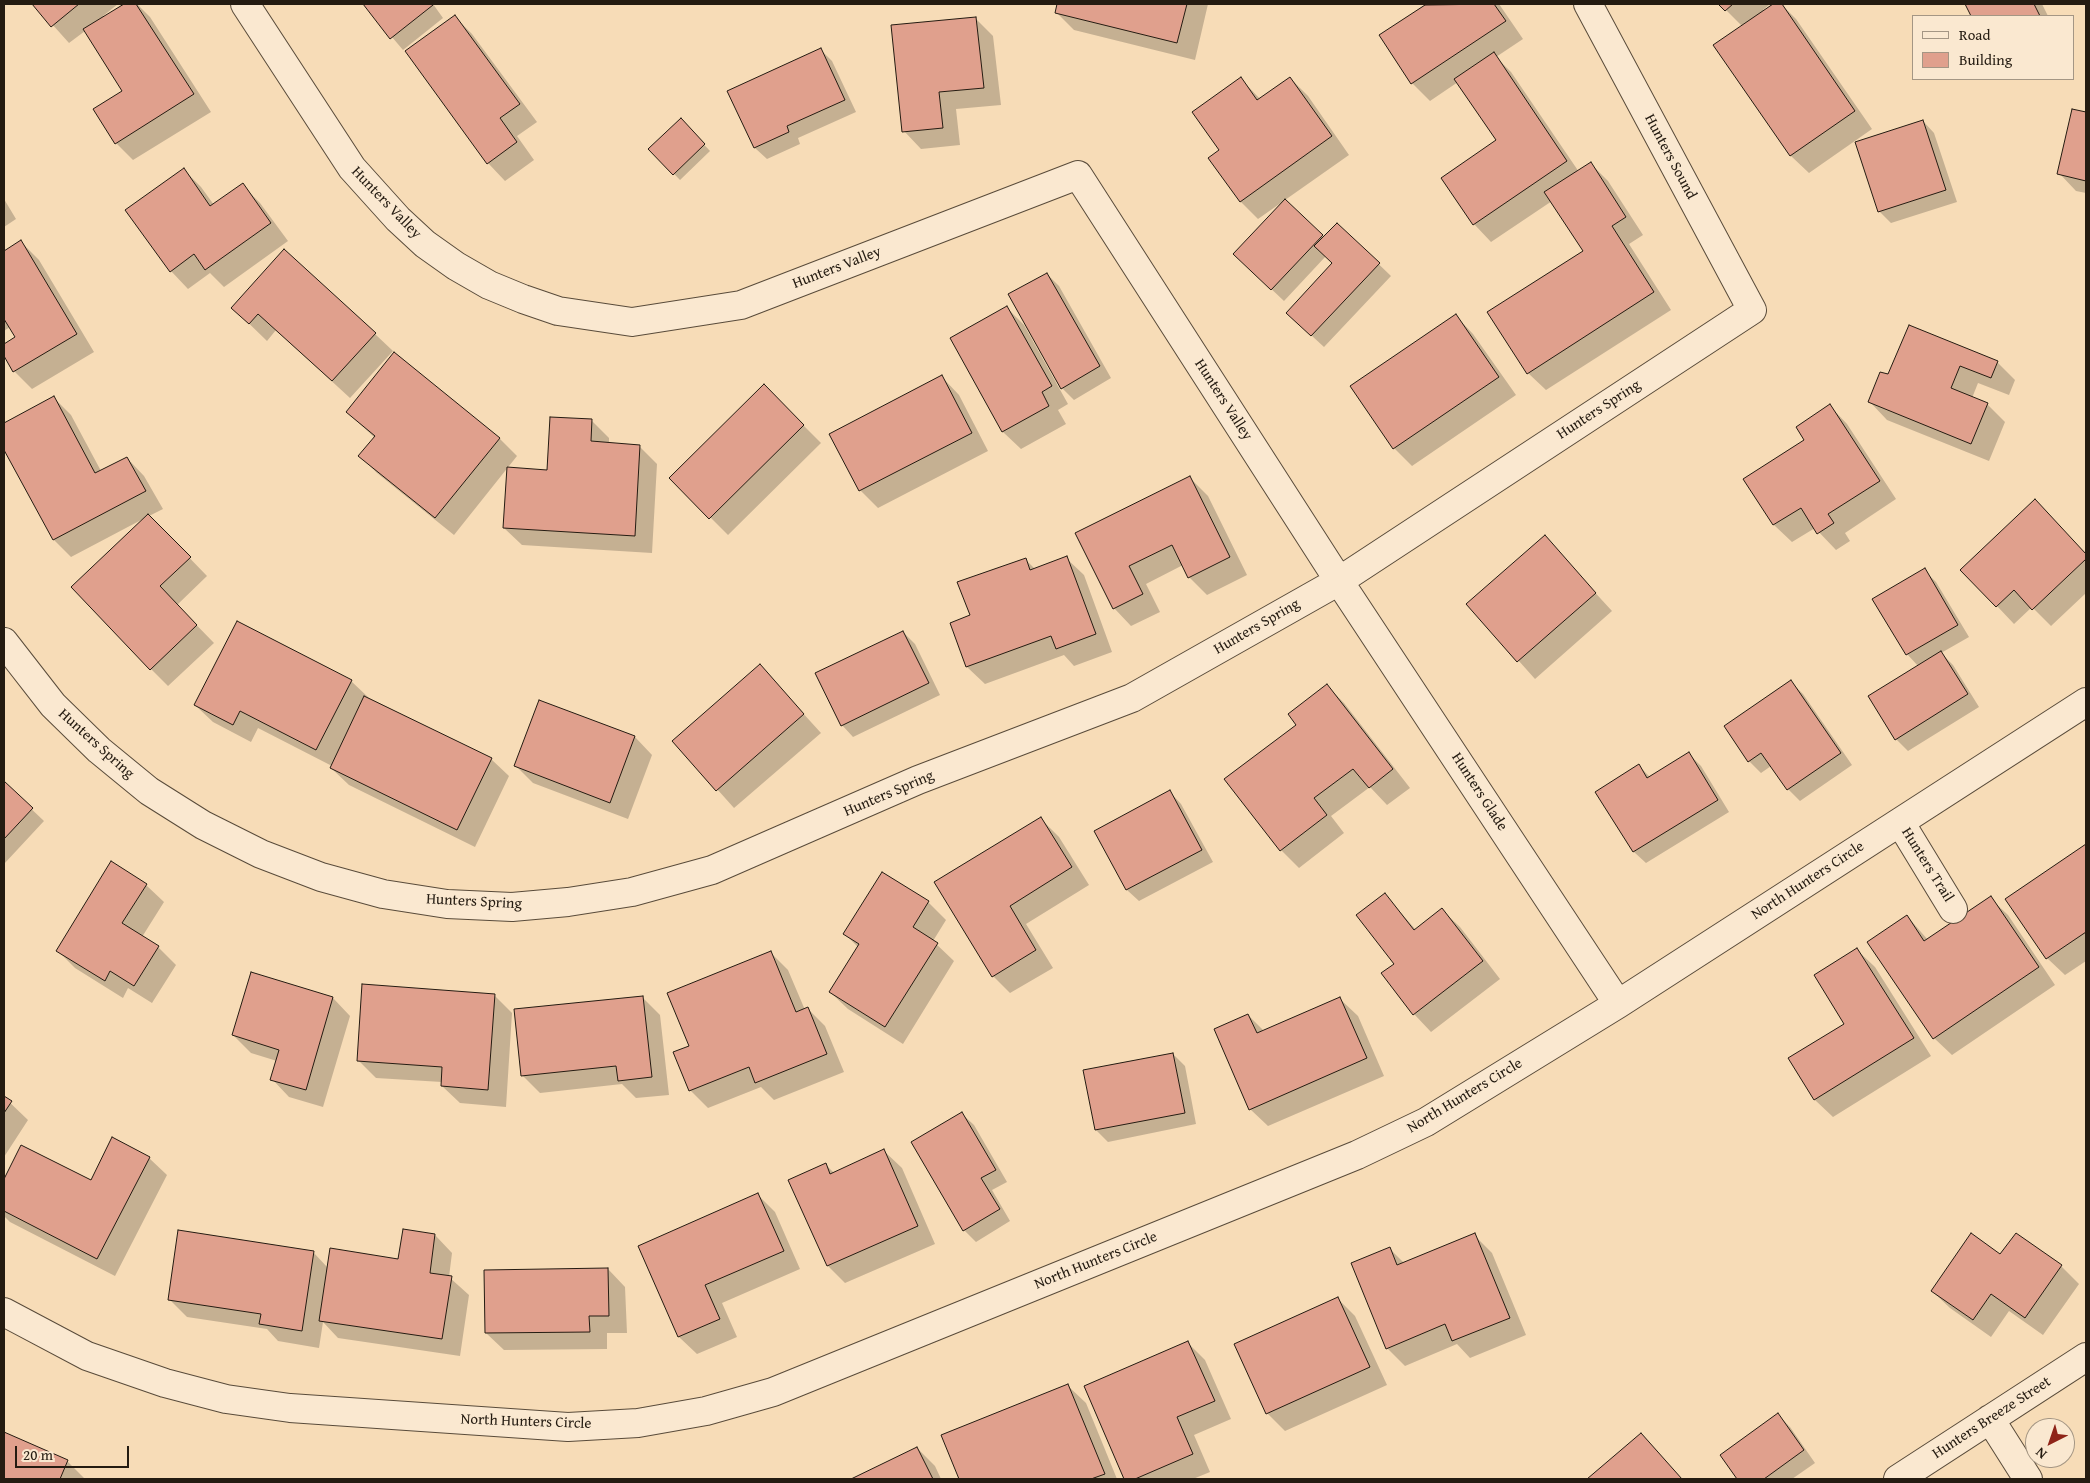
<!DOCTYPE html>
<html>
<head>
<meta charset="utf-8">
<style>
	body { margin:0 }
	#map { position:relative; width:2090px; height:1483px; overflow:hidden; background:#f7dcb7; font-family:"Gentium Book Plus",serif }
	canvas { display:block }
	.frame { position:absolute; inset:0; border:5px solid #241b11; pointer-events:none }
	.legend { position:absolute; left:1912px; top:15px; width:162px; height:65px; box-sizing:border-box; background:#fae8d0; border:1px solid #a49684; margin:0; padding:6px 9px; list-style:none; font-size:15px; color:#241b11 }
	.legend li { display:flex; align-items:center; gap:10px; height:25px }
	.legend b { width:25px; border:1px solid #a49684 }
	.north { position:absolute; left:2025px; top:1418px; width:50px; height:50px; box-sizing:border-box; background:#fae8d0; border:1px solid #a49684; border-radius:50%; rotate:221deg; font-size:14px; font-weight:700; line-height:20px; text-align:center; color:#241b11 }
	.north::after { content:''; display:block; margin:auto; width:18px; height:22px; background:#8f2418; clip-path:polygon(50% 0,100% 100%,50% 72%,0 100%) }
	.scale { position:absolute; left:15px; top:1446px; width:114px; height:22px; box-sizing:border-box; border:2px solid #241b11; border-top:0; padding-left:6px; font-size:15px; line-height:18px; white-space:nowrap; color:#241b11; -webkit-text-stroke:4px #fae8d0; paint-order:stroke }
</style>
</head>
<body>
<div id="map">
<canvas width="2090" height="1483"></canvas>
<div class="frame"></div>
<ul class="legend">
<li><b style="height:6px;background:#fae8d0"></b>Road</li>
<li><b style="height:14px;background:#e0a08d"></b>Building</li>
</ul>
<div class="north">N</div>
<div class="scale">20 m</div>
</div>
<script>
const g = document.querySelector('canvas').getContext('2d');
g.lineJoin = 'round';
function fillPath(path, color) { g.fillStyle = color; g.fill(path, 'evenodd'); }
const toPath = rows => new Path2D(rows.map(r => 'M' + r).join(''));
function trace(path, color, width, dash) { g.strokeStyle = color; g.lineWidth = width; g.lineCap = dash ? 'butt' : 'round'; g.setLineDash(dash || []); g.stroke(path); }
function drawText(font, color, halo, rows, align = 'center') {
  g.font = font + ' "Gentium Book Plus",serif'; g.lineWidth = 4; g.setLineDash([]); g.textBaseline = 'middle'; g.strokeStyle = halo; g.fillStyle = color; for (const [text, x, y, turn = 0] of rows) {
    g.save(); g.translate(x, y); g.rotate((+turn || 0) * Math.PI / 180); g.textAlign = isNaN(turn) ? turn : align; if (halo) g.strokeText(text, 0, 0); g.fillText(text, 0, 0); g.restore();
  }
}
const shadow = toPath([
	[34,4,118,4,103,16,104,17,126,4,137,4,150,17,211,112,133,160,116,143,123,91,85,31,69,43],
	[364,4,433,4,443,18,403,50],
	[1058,4,1208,4,1195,60,1074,30,1056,12],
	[1426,4,1499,4,1523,39,1496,57,1511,72,1579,172,1591,164,1608,181,1643,235,1629,244,1671,310,1546,390,1528,373,1584,252,1552,201,1491,242,1474,224,1498,141,1458,82,1430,101,1412,83,1381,35],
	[1720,4,1770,4,1763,10,1764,11,1775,4,1781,4,1796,19,1872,129,1809,173,1791,156,1715,45,1742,26],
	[1966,4,2042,4,2048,16,1972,16],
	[455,17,472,34,537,122,517,136,534,160,505,181,488,163],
	[975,18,993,36,1001,105,956,109,960,145,921,149,904,131],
	[820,49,832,61,856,112,798,138,800,144,767,159,755,148],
	[1290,78,1308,96,1349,155,1258,219,1240,201,1221,150,1241,79,1261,100],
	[2073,110,2086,113,2086,193,2076,191,2059,173],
	[681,120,710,151,680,180,650,149],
	[1923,121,1934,133,1957,202,1891,223,1879,211],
	[184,170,201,187,214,205,242,185,260,203,288,241,224,287,210,273,188,289,171,271],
	[4,199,16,219,4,227],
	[1285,201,1324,238,1337,224,1391,276,1324,347,1299,324,1334,263,1326,256,1284,301,1247,266],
	[21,242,39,260,94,352,32,389,14,371,4,354,4,346,16,338,10,327,4,331,4,252],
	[1047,274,1059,286,1111,378,1074,400,1062,388],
	[233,308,375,334,393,351,350,398,276,330,267,341],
	[1007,308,1024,325,1068,404,1058,410,1066,424,1021,449,1003,432,951,338],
	[1456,316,1473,334,1516,395,1412,466,1394,448],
	[1909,327,1997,362,2015,380,2009,395,1978,383,1972,398,1987,404,2005,422,1989,461,1887,420,1870,402,1889,376],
	[942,377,959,395,988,451,878,508,860,490],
	[764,386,821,443,728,535,671,478],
	[54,398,71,415,101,471,127,458,144,476,163,509,149,516,207,576,177,605,214,643,168,686,151,669,143,519,71,557,54,540,4,447,4,424],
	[1830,406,1847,424,1896,499,1845,533,1850,541,1836,550,1815,528,1792,542,1774,525,1745,479,1806,440],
	[347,412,499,438,517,456,454,535,377,473,360,456,375,438],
	[592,421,609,438,609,444,639,446,657,464,652,553,522,545,504,528,548,471],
	[1190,478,1208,496,1247,575,1207,595,1189,577,1183,565,1146,584,1160,612,1131,626,1114,608,1077,534],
	[2052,519,2086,554,2086,593,2051,626,2032,607,2014,624,1997,606],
	[1544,537,1612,611,1535,679,1468,604],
	[1066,558,1084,575,1112,652,1074,666,1064,655,985,684,967,667,952,624,971,616,1025,559,1035,569],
	[1924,570,1936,582,1969,637,1941,653,1953,665,1979,707,1908,751,1896,739,1919,667,1907,654],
	[903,632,915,644,940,695,853,737,842,725],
	[760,666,821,733,734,808,674,741],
	[351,681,369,698,491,759,509,776,475,847,349,785,331,768,332,766,258,728,251,742,213,722,195,705],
	[1791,682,1803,694,1852,765,1800,801,1788,789,1771,766,1761,773,1749,761],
	[1327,686,1344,703,1410,788,1387,805,1370,787,1331,816,1344,833,1299,868,1281,850,1226,779,1298,725],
	[540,701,635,737,652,755,628,819,533,783,516,766],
	[1689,754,1701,766,1729,812,1646,863,1634,852,1597,792,1639,766,1651,778],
	[4,783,44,821,4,864],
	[1170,792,1181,804,1213,862,1139,901,1127,890,1096,832],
	[1041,819,1059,837,1089,885,1026,924,1053,968,1010,993,993,976,936,883],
	[2086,845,2086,961,2065,975,2047,958,2007,899],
	[146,885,164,902,142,937,158,947,176,965,152,1003,128,988,123,998,75,968,58,951],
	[1385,895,1416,930,1442,910,1460,927,1500,979,1431,1032,1414,1014,1395,964],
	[1990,898,2008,915,2055,985,1952,1055,1934,1038,1907,916,1928,940],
	[928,902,946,920,933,941,954,961,903,1044,848,1009,830,992,858,947,844,933],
	[1857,950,1875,967,1931,1056,1833,1117,1815,1100,1790,1059,1845,1024],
	[770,952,788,970,805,1010,808,1009,825,1026,844,1072,774,1100,761,1087,708,1108,690,1090,690,1046],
	[494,995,512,1013,506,1107,460,1103,442,1086,442,1082,376,1078,358,1060],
	[642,997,660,1015,669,1095,636,1098,622,1084,540,1093,522,1075],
	[333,998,350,1016,323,1107,289,1097,272,1079,277,1061,251,1053,233,1035],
	[1340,999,1358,1016,1384,1076,1268,1126,1250,1109,1248,1015,1264,1031],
	[1173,1054,1185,1066,1196,1124,1108,1142,1096,1130,1085,1071],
	[4,1097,28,1120,4,1157],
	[962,1114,974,1125,1007,1182,992,1190,1010,1221,976,1242,964,1230],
	[22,1146,92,1182,149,1158,167,1175,115,1276,10,1222,4,1216,4,1182],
	[884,1151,902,1168,935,1244,845,1283,828,1266,826,1165,834,1173],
	[758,1195,775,1212,800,1269,722,1303,737,1337,697,1354,679,1337,640,1247],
	[2016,1234,2061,1266,2079,1284,2043,1335,2009,1311,1991,1337,1950,1308,1932,1291,2001,1255],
	[435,1235,452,1253,449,1277,469,1295,460,1356,338,1338,323,1322,319,1348,278,1341,267,1329,187,1317,169,1299,313,1252,328,1268,399,1261],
	[1474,1235,1492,1253,1526,1335,1470,1358,1457,1344,1405,1366,1387,1348,1389,1248,1405,1264],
	[608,1269,625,1287,627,1333,607,1333,607,1349,504,1350,486,1333],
	[1337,1298,1355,1316,1387,1385,1285,1431,1267,1413,1235,1344],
	[1188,1343,1205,1360,1231,1419,1194,1435,1210,1472,1193,1479,1125,1479,1085,1387],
	[1068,1386,1086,1403,1117,1479,961,1479,943,1436],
	[1778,1415,1790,1427,1815,1463,1792,1479,1739,1479,1722,1455],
	[4,1433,67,1461,85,1479,4,1479],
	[1641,1434,1682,1479,1589,1479],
	[917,1448,935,1466,941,1479,854,1479]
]);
const building = toPath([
	[32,4,79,4,51,27,32,4],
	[124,4,136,4,194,94,115,144,93,109,122,91,83,29,124,4],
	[363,4,432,4,433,5,390,39,363,4],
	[1057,4,1187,4,1177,43,1055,13,1057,4],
	[1718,4,1733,4,1725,11,1718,4],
	[1773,4,1782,4,1855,111,1790,156,1713,45,1773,4],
	[1965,4,2034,4,2040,16,1971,16,1965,4],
	[1425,5,1494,4,1506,21,1411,84,1379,35,1425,5],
	[455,15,520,104,500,118,517,142,487,164,405,51,455,15],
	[976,17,984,88,939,92,943,128,902,132,891,25,976,17],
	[821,48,845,100,787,126,789,132,754,148,727,91,821,48],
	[1494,52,1567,161,1473,225,1441,178,1496,140,1454,79,1494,52],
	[1241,77,1257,100,1290,77,1332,136,1240,202,1208,158,1219,150,1192,112,1241,77],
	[2072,109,2086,112,2086,181,2057,174,2072,109],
	[681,118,705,144,673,175,648,149,681,118],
	[1923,120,1946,190,1878,212,1855,142,1923,120],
	[1591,162,1626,217,1612,226,1654,292,1527,374,1487,312,1583,251,1544,192,1591,162],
	[184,168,210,206,243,183,271,223,205,270,194,254,170,272,125,210,184,168],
	[1285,199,1323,235,1271,290,1233,254,1285,199],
	[1337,223,1380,263,1311,336,1286,313,1332,263,1314,246,1337,223],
	[21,240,77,334,13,372,4,356,4,344,15,337,4,319,4,251,21,240],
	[284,249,376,333,332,381,258,314,249,324,231,308,284,249],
	[1047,273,1100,366,1061,389,1008,294,1047,273],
	[1007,306,1052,386,1042,392,1049,406,1002,432,950,338,1007,306],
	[1456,314,1499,377,1393,449,1350,386,1456,314],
	[1909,325,1998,361,1991,378,1960,366,1951,388,1988,403,1971,444,1868,402,1880,372,1888,374,1909,325],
	[394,352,500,438,435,518,358,456,375,436,346,412,394,352],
	[942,375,972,433,859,491,829,434,942,375],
	[764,384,804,425,709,519,669,478,764,384],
	[54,396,95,473,127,457,146,491,53,540,4,450,4,423,54,396],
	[1830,404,1880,481,1828,514,1834,523,1817,534,1801,508,1773,525,1743,479,1804,440,1796,427,1830,404],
	[550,417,592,419,591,441,640,445,635,536,503,528,507,467,547,470,550,417],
	[1190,476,1230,557,1188,578,1172,545,1129,566,1143,594,1113,609,1075,533,1190,476],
	[2035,499,2086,554,2086,559,2032,610,2014,590,1996,607,1960,570,2035,499],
	[148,514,191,557,160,586,197,625,150,670,71,587,148,514],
	[1545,535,1596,593,1517,662,1466,604,1545,535],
	[1067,556,1096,634,1056,649,1051,636,966,667,950,623,970,615,957,582,1026,558,1030,570,1067,556],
	[1925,568,1958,625,1906,655,1872,599,1925,568],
	[237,621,352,680,316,750,240,711,233,725,194,705,237,621],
	[903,631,929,683,841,726,815,673,903,631],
	[1941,651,1968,694,1895,740,1868,696,1941,651],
	[760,664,804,714,716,791,672,741,760,664],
	[1791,680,1841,753,1787,790,1761,753,1748,762,1724,726,1791,680],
	[1327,684,1393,769,1369,788,1353,769,1314,798,1327,815,1280,851,1224,779,1296,725,1288,714,1327,684],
	[364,696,492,758,457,830,330,768,364,696],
	[539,700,635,736,610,803,514,766,539,700],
	[1689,752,1718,800,1633,852,1595,792,1639,764,1647,778,1689,752],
	[4,781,33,808,4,839,4,781],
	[1170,790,1202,850,1126,890,1094,831,1170,790],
	[1041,817,1072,867,1010,906,1036,950,992,977,934,882,1041,817],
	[2086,844,2086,932,2046,959,2005,899,2086,844],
	[111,861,147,884,122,923,159,946,134,986,110,971,105,981,56,951,111,861],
	[882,872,929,901,913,927,938,943,885,1027,829,992,859,944,843,934,882,872],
	[1385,893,1414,930,1442,908,1483,961,1413,1015,1381,973,1394,964,1356,915,1385,893],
	[1991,896,2039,967,1933,1039,1867,942,1907,915,1924,941,1991,896],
	[1857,948,1914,1038,1814,1100,1788,1058,1844,1024,1814,975,1857,948],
	[771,951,796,1012,808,1007,827,1054,755,1083,749,1067,689,1091,673,1052,689,1046,667,993,771,951],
	[251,972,333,997,306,1090,270,1080,279,1050,232,1035,251,972],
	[362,984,495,994,488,1090,441,1086,442,1067,357,1061,362,984],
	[643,996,652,1077,618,1081,616,1066,521,1076,514,1009,643,996],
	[1340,997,1367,1058,1249,1110,1214,1029,1248,1014,1257,1033,1340,997],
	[1173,1053,1185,1113,1095,1130,1083,1070,1173,1053],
	[4,1096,12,1101,4,1113,4,1096],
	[962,1112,996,1170,981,1178,1000,1209,963,1231,911,1142,962,1112],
	[112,1137,150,1157,97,1259,4,1211,4,1179,21,1145,91,1180,112,1137],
	[884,1149,918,1226,827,1266,788,1180,826,1163,830,1174,884,1149],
	[758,1193,784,1251,705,1285,720,1319,678,1337,638,1246,758,1193],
	[403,1229,435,1234,430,1273,452,1276,442,1339,319,1321,330,1248,398,1259,403,1229],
	[178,1230,314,1251,302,1331,259,1324,261,1314,168,1300,178,1230],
	[1475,1233,1510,1318,1452,1341,1445,1324,1386,1349,1351,1263,1390,1247,1397,1265,1475,1233],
	[1971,1233,2000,1254,2016,1233,2062,1265,2025,1318,1991,1294,1973,1320,1931,1291,1971,1233],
	[608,1268,609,1316,589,1316,590,1332,485,1333,484,1270,608,1268],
	[1338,1297,1370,1367,1266,1414,1234,1344,1338,1297],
	[1188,1341,1215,1401,1177,1417,1193,1454,1135,1479,1124,1479,1084,1386,1188,1341],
	[1068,1384,1105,1474,1091,1479,959,1479,941,1435,1068,1384],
	[1778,1413,1804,1450,1764,1479,1737,1479,1720,1455,1778,1413],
	[4,1432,68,1460,60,1479,4,1479,4,1432],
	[1641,1433,1682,1479,1587,1479,1641,1433],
	[917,1447,933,1479,851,1479,917,1447]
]);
const minor = toPath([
	[245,4,352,168,398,219,425,244,456,266,489,285,523,299,558,311,632,322,741,305,1078,175,1339,581,1618,1004],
	[4,642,53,705,99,750,149,791,203,825,261,854,321,877,383,894,447,904,512,907,568,902,632,892,712,870,918,780,1132,698,1339,581,1752,310,1588,4],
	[1900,822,1953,909],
	[4,1312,87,1356,165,1383,226,1399,290,1408,568,1427,638,1423,706,1411,773,1392,1357,1155,1426,1122,1618,1004,2086,702],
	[1990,1419,2028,1479],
	[1898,1479,2086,1357]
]);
const streetNames = [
	["Hunters Sound",1670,157,62],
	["Hunters Valley",386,203,46],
	["Hunters Valley",837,268,-21],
	["Hunters Valley",1223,400,57],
	["Hunters Spring",1599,410,-33],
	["Hunters Spring",1257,627,-30],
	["Hunters Spring",96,744,42],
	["Hunters Glade",1479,792,57],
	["Hunters Spring",889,794,-23],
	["Hunters Trail",1927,865,58],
	["North Hunters Circle",1808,881,-33],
	["Hunters Spring",474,902,3],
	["North Hunters Circle",1465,1096,-31],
	["North Hunters Circle",1096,1261,-22],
	["Hunters Breeze Street",1992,1418,-33],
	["North Hunters Circle",526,1422,2]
];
fillPath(shadow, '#0003');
fillPath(building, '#e0a08d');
trace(building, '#241b11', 1);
trace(minor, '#594b3a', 30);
trace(minor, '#fae8d0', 28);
drawText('15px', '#241b11', '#fae8d0', streetNames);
</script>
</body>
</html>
